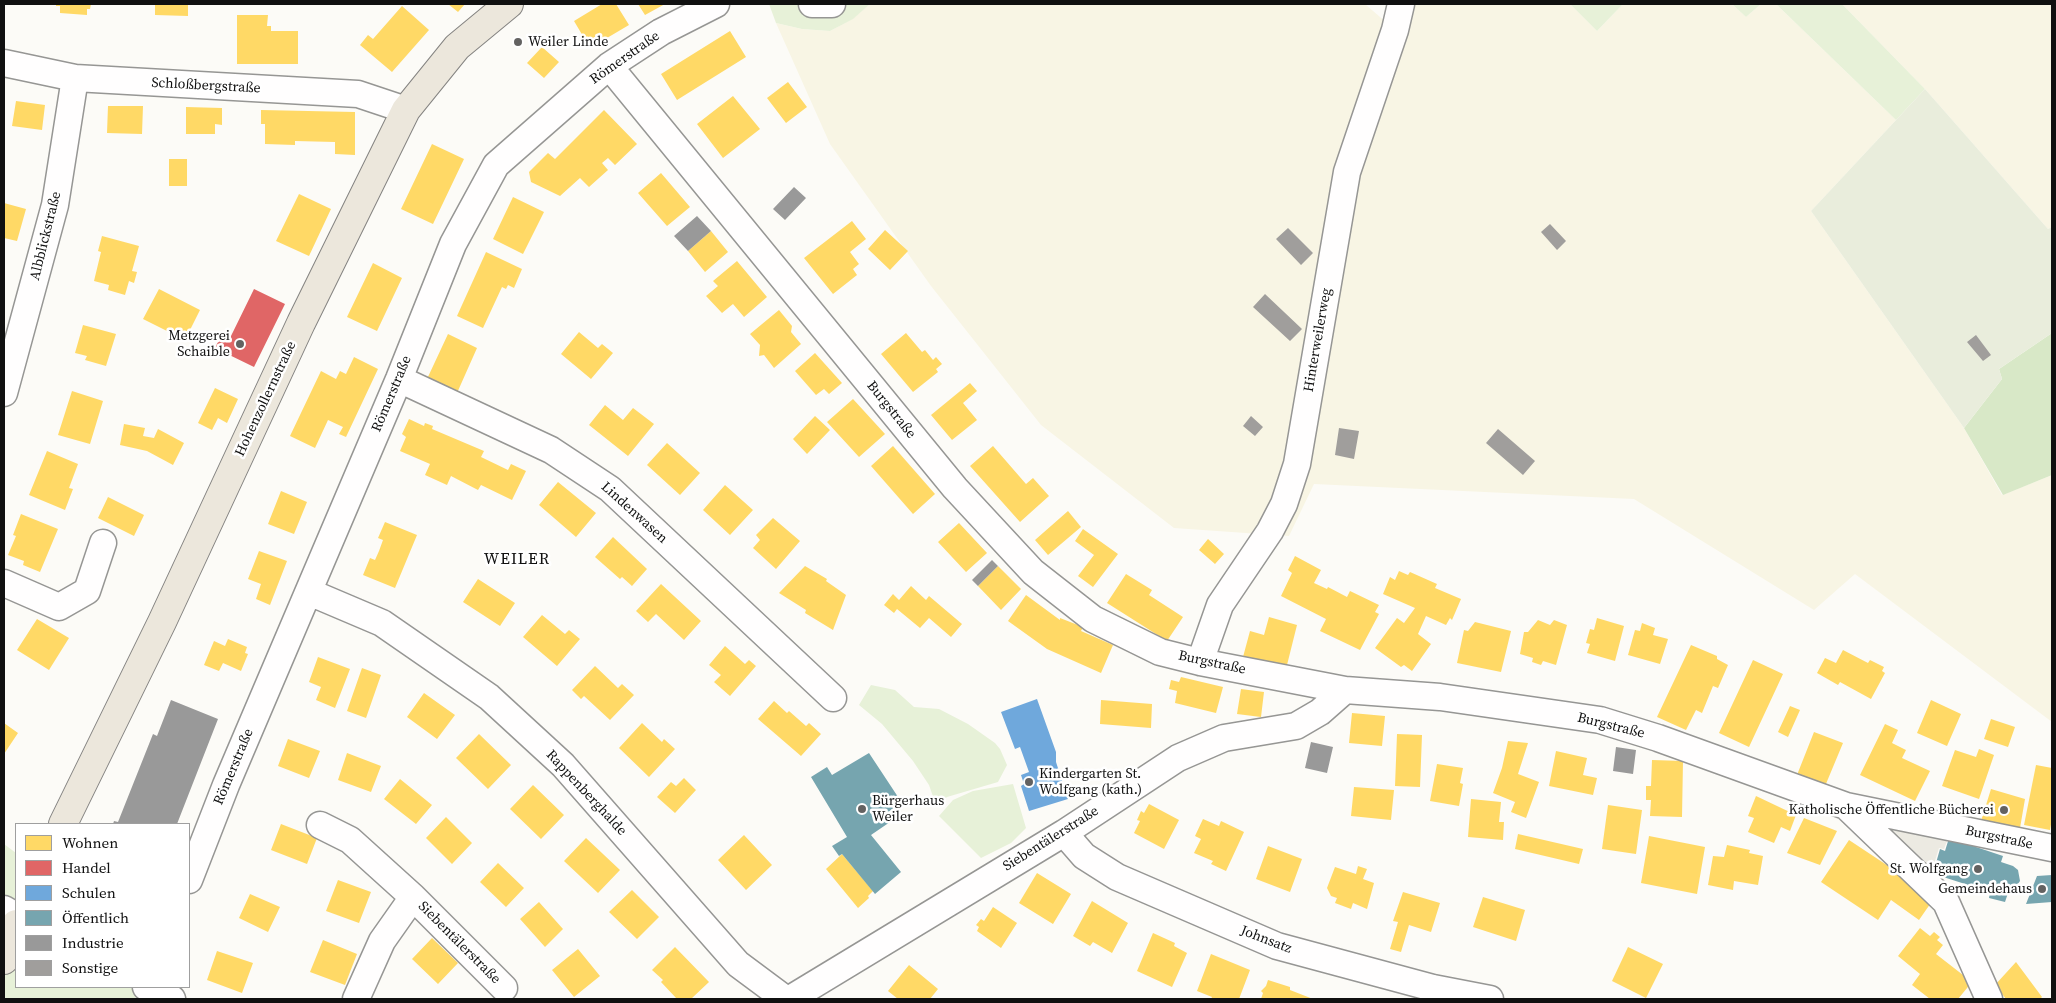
<!DOCTYPE html>
<html>
<head>
<meta charset="utf-8">
<style>
	body { margin:0 }
	#map { position:relative; width:2056px; height:1003px; overflow:hidden; background:#fcfbf7; font-family:"Source Serif 4",serif }
	canvas { display:block }
	.frame { position:absolute; inset:0; border:5px solid #101010; pointer-events:none }
	.legend { position:absolute; left:15px; top:823px; width:175px; height:165px; box-sizing:border-box; background:#fff; border:1px solid #9f9f9f; margin:0; padding:6px 9px; list-style:none; font-size:15px; color:#101010 }
	.legend li { display:flex; align-items:center; gap:10px; height:25px }
	.legend b { width:25px; border:1px solid #9f9f9f }
</style>
</head>
<body>
<div id="map">
<canvas width="2056" height="1003"></canvas>
<div class="frame"></div>
<ul class="legend">
<li><b style="height:14px;background:#ffd966"></b>Wohnen</li>
<li><b style="height:14px;background:#e06666"></b>Handel</li>
<li><b style="height:14px;background:#6fa8dc"></b>Schulen</li>
<li><b style="height:14px;background:#76a5af"></b>Öffentlich</li>
<li><b style="height:14px;background:#999"></b>Industrie</li>
<li><b style="height:14px;background:#a09e9c"></b>Sonstige</li>
</ul>
</div>
<script>
const g = document.querySelector('canvas').getContext('2d');
g.lineJoin = 'round';
function fillPath(path, color) { g.fillStyle = color; g.fill(path, 'evenodd'); }
const toPath = rows => new Path2D(rows.map(r => 'M' + r).join(''));
function trace(path, color, width, dash) { g.strokeStyle = color; g.lineWidth = width; g.lineCap = dash ? 'butt' : 'round'; g.setLineDash(dash || []); g.stroke(path); }
function drawText(font, color, halo, rows, align = 'center') {
  g.font = font + ' "Source Serif 4",serif'; g.lineWidth = 5; g.setLineDash([]); g.textBaseline = 'middle'; g.strokeStyle = halo; g.fillStyle = color; for (const [text, x, y, turn = 0] of rows) {
    g.save(); g.translate(x, y); g.rotate((+turn || 0) * Math.PI / 180); g.textAlign = isNaN(turn) ? turn : align; if (halo) g.strokeText(text, 0, 0); g.fillText(text, 0, 0); g.restore();
  }
}
const farmland = toPath([
	[870,4,1365,4,1395,30,1401,4,1570,4,1597,31,1623,4,1732,4,1746,17,1761,4,1776,4,1896,120,1811,211,1964,428,2002,495,2052,475,2052,722,1855,574,1814,610,1634,499,1314,484,1289,536,1174,528,1041,425,931,286,830,144,776,23,802,29,830,31,852,19],
	[1842,4,2052,4,2052,227,2048,229,1925,89]
]);
const green = toPath([
	[769,4,870,4,853,19,830,31,802,29,776,23],
	[1570,4,1623,4,1597,31],
	[1732,4,1761,4,1746,17],
	[1776,4,1842,4,1925,89,1896,120],
	[871,685,895,690,914,707,939,709,968,724,995,743,1000,749,1007,765,998,782,947,797,936,805,929,785,913,761,882,724,859,705],
	[1013,784,1026,828,1011,843,981,858,939,816,953,800,973,791],
	[4,844,16,853,16,987,140,987,135,999,4,999]
]);
const forest = toPath([
	[2052,333,2052,475,2003,495,1964,428,2002,379,1999,369]
]);
const cemetery = toPath([
	[1925,89,2048,229,2052,227,2052,333,1999,369,2002,379,1964,428,1811,211]
]);
const plaza = toPath([
	[1870,823,1949,836,1944,849,1939,848,1934,864,1939,865,1936,874]
]);
const homes = toPath([
	[56,4,91,4,90,9,87,9,87,15,60,13,60,6,56,6],
	[155,4,188,4,188,16,155,15],
	[448,4,465,4,458,12],
	[602,4,616,4,629,25,590,48,574,21],
	[638,4,665,4,645,15],
	[402,6,429,30,392,72,360,45,368,35,373,39],
	[237,15,268,15,267,26,271,26,271,31,298,31,298,64,237,64],
	[730,31,746,57,677,100,661,74],
	[542,47,559,62,544,78,527,63],
	[788,82,807,107,786,123,767,98],
	[733,96,760,129,723,158,697,124],
	[16,101,45,105,42,130,12,126],
	[108,106,143,106,142,134,107,133],
	[186,107,222,108,222,125,215,124,215,134,186,134],
	[261,110,355,112,355,155,335,154,335,142,295,141,295,145,265,144,265,124,261,124],
	[604,110,637,144,615,165,608,158,602,163,608,170,589,187,580,178,560,196,531,182,529,172,548,153,555,159],
	[432,144,464,159,433,224,401,209],
	[169,159,187,159,187,186,169,186],
	[661,173,690,207,667,226,638,193],
	[299,194,331,209,309,256,276,241],
	[513,197,544,212,523,254,493,239],
	[4,203,26,209,17,241,4,238],
	[852,221,866,239,850,252,859,264,853,269,857,275,833,294,804,258],
	[885,230,908,251,890,270,868,249],
	[711,231,728,252,705,272,688,251],
	[102,236,139,246,132,271,137,272,134,283,129,281,125,295,108,290,109,285,94,281,101,252,98,251],
	[486,252,522,269,514,288,508,285,506,289,502,287,483,328,457,316],
	[737,261,767,297,744,317,733,304,722,313,706,296,718,286,713,281],
	[373,263,402,278,377,331,347,317],
	[159,289,200,310,185,340,143,319],
	[779,310,792,326,791,332,801,344,774,368,764,355,759,356,760,345,750,334],
	[83,325,116,334,106,366,85,360,87,356,75,353],
	[579,332,598,348,602,344,613,353,591,379,561,354],
	[906,333,922,352,925,350,933,360,936,357,942,364,936,369,938,372,913,392,881,354],
	[448,334,477,348,457,393,427,379],
	[815,353,842,383,829,394,824,389,816,395,795,371],
	[354,357,378,369,346,437,339,434,343,427,328,420,315,448,290,436,321,371,336,379,340,371,346,374],
	[970,383,977,391,963,403,977,420,952,440,931,415],
	[215,388,238,399,227,423,218,418,212,430,198,423],
	[72,391,103,401,90,444,58,435],
	[853,399,885,434,859,457,827,422],
	[605,405,623,420,633,408,654,424,628,456,589,425],
	[815,416,830,430,807,454,793,439],
	[409,419,424,426,425,423,433,426,432,429,484,451,481,457,508,470,511,464,526,471,512,500,481,485,478,490,451,476,447,485,425,475,430,464,400,451,406,437,402,434],
	[124,424,145,428,143,436,154,438,158,429,184,443,173,465,147,451,120,445],
	[667,443,700,473,680,495,647,465],
	[893,446,935,494,913,514,871,466],
	[993,446,1026,484,1033,478,1049,496,1020,522,970,466],
	[47,451,78,464,69,488,73,489,65,510,29,495],
	[558,482,596,513,576,537,539,505],
	[725,485,753,510,730,535,703,510],
	[281,491,307,502,294,534,268,524],
	[108,497,144,515,134,536,98,518],
	[1068,511,1081,527,1048,555,1035,540],
	[21,514,58,529,40,572,23,565,24,561,8,555,16,536,13,535],
	[773,518,800,541,776,569,753,548,760,540,756,535],
	[385,522,417,535,395,588,363,575,370,558,375,560,379,551,383,540,378,538],
	[959,523,987,553,966,572,938,542],
	[1083,529,1118,554,1093,587,1078,576,1094,555,1075,541],
	[613,537,647,569,632,586,622,577,620,579,595,557],
	[1208,539,1224,554,1215,564,1199,550],
	[259,551,287,561,270,605,256,599,261,584,248,579],
	[1295,556,1321,570,1314,583,1327,589,1328,587,1347,597,1350,591,1379,605,1375,612,1379,614,1360,650,1320,631,1326,619,1281,596,1292,573,1288,570],
	[805,566,827,579,826,581,846,595,833,630,805,613,806,610,779,593],
	[998,566,1021,589,1001,610,978,586],
	[1399,571,1408,575,1410,572,1437,584,1435,588,1461,599,1452,620,1450,618,1446,625,1426,616,1418,634,1431,644,1412,671,1404,665,1401,667,1375,648,1397,618,1404,623,1415,608,1383,594,1390,577,1395,580],
	[1126,574,1152,590,1149,595,1183,617,1167,641,1107,603],
	[478,579,515,603,500,626,463,602],
	[661,584,701,621,684,640,656,614,648,622,636,611],
	[911,586,926,600,929,596,962,624,951,637,929,618,920,628,897,609,894,613,884,605,893,594,899,600],
	[1026,595,1060,620,1060,618,1083,627,1081,631,1113,645,1101,673,1047,649,1008,621],
	[542,615,565,634,569,630,580,639,557,666,523,637],
	[1269,617,1297,625,1286,669,1243,657,1250,631,1264,635],
	[1597,618,1624,626,1615,661,1587,653,1590,644,1586,643,1590,629,1594,630],
	[37,619,69,638,49,670,17,650],
	[1538,620,1550,625,1554,620,1567,625,1556,665,1543,661,1541,665,1532,662,1533,658,1520,654,1524,632,1528,632],
	[1475,622,1511,631,1501,672,1457,663,1464,630,1468,631],
	[1642,623,1655,628,1653,635,1668,639,1660,664,1628,655,1635,630,1640,631],
	[228,639,247,647,245,653,248,654,241,671,223,663,219,671,204,665,214,641,225,646],
	[1691,645,1717,656,1717,659,1728,665,1718,688,1713,686,1702,713,1696,710,1686,730,1657,717],
	[725,646,745,664,749,660,756,666,730,696,714,682,721,675,709,665],
	[1843,650,1868,663,1870,660,1884,667,1882,671,1885,673,1871,699,1840,682,1838,685,1817,673,1825,658,1836,663],
	[318,657,350,669,335,708,316,700,321,687,309,682],
	[1753,660,1783,674,1749,747,1719,733],
	[595,666,618,688,622,684,634,695,610,720,584,696,581,699,572,690],
	[362,668,381,675,366,718,347,711],
	[1181,677,1223,687,1216,713,1175,703,1177,691,1169,689,1171,680,1179,682],
	[1241,689,1264,692,1261,717,1237,714],
	[424,693,455,715,437,739,407,717],
	[1101,700,1152,704,1151,728,1100,724],
	[1931,700,1961,714,1947,746,1917,733],
	[774,701,787,713,789,711,806,726,809,723,821,734,801,756,758,719],
	[1790,706,1800,710,1788,737,1778,732],
	[1352,713,1385,716,1382,746,1349,743],
	[1991,719,2015,727,2008,747,1984,739],
	[4,723,18,733,4,754],
	[642,723,662,742,664,739,675,749,649,777,619,748],
	[1885,724,1898,730,1892,743,1906,750,1902,758,1930,771,1915,801,1860,775],
	[1814,732,1843,743,1823,791,1795,780],
	[479,734,511,765,488,789,456,758],
	[1397,734,1422,735,1420,787,1395,786],
	[288,739,320,751,309,778,278,766],
	[1508,741,1528,743,1518,774,1539,782,1526,818,1511,812,1515,802,1493,793,1502,768],
	[1979,749,1994,755,1979,799,1942,786,1955,750,1976,757],
	[1556,751,1587,758,1583,775,1597,778,1593,795,1549,786],
	[347,753,381,766,371,792,338,780],
	[1652,760,1683,761,1682,817,1650,816,1651,800,1646,800,1646,786,1651,786],
	[1437,764,1463,768,1460,783,1463,784,1459,806,1430,801],
	[2036,765,2052,768,2052,819,2050,830,2024,825],
	[684,778,696,790,675,813,657,797,671,782,676,786],
	[400,779,432,805,416,824,384,799],
	[533,785,564,815,541,839,510,809],
	[1354,787,1394,790,1391,820,1351,816],
	[1991,789,2025,799,2019,834,1981,821],
	[1756,796,1796,815,1790,831,1781,827,1774,843,1748,832,1754,818,1748,816],
	[1471,799,1501,802,1499,822,1504,822,1503,840,1468,837],
	[1149,804,1179,820,1164,849,1134,833,1140,821,1137,820,1141,811,1144,813],
	[1608,805,1642,810,1636,854,1602,849],
	[446,817,472,843,452,864,426,838],
	[1804,818,1837,831,1820,865,1787,853],
	[1203,819,1219,826,1221,821,1244,832,1226,871,1211,864,1213,861,1194,853,1201,839,1195,836],
	[281,824,317,838,307,864,271,850],
	[1518,834,1583,849,1579,864,1515,849],
	[744,835,772,865,746,890,718,860],
	[1649,836,1705,847,1697,894,1641,883],
	[586,838,620,870,598,893,564,861],
	[1849,840,1935,897,1919,920,1891,900,1878,920,1821,882],
	[1727,845,1750,850,1749,853,1763,856,1758,885,1734,881,1733,890,1708,885,1713,856,1724,857],
	[1268,846,1302,859,1290,892,1256,879],
	[842,854,873,891,868,896,869,898,858,908,826,869],
	[498,863,524,888,506,907,480,882],
	[1358,866,1367,869,1363,879,1374,883,1367,909,1353,903,1351,909,1335,903,1337,898,1331,896,1327,888,1335,867,1356,874],
	[1037,873,1071,894,1053,924,1019,903],
	[338,880,371,892,359,923,326,911],
	[632,890,659,917,637,939,609,912],
	[1403,892,1440,903,1431,932,1409,925,1401,952,1390,949,1398,922,1393,921],
	[250,894,280,907,268,932,239,918],
	[1483,897,1525,910,1516,941,1473,927],
	[1092,901,1128,923,1112,953,1093,942,1090,946,1073,936],
	[539,902,563,929,545,947,520,919],
	[993,907,1017,923,1001,948,977,931,979,927,976,925,981,919,984,921],
	[1920,928,1930,936,1934,932,1940,937,1937,940,1943,945,1936,954,1972,982,1958,999,1930,999,1912,985,1920,974,1898,956],
	[1153,933,1175,943,1174,946,1187,953,1172,987,1137,971],
	[432,938,458,963,438,984,412,959],
	[323,940,357,954,345,985,310,972],
	[675,947,709,982,691,999,677,999,661,982,663,980,652,970],
	[1628,947,1663,964,1646,998,1612,981],
	[578,949,600,976,574,997,552,970],
	[217,951,253,963,242,993,207,980],
	[1211,954,1250,970,1239,999,1211,999,1212,997,1197,991],
	[2016,962,2042,997,2040,999,2006,999,1995,985],
	[909,965,938,989,930,999,898,999,888,991],
	[1268,980,1290,987,1290,990,1313,999,1261,999,1263,993,1261,991,1266,986]
]);
const shops = toPath([
	[254,289,285,304,254,367,215,348,223,332,231,336]
]);
const schools = toPath([
	[1037,699,1056,752,1056,762,1068,799,1029,811,1021,786,1024,784,1021,775,1029,772,1020,747,1015,749,1001,712]
]);
const public = toPath([
	[869,753,902,803,885,814,890,822,871,835,901,872,875,894,842,854,839,856,832,846,847,837,811,777,827,767,832,775],
	[1949,838,2003,856,2001,862,2013,866,2018,870,2020,881,2015,888,2009,890,2005,902,1989,898,1990,892,1937,875,1940,864,1936,863,1940,849,1945,851],
	[2052,875,2052,902,2026,904,2037,876]
]);
const industry = toPath([
	[794,187,806,198,785,220,773,209],
	[697,216,711,231,688,251,674,236],
	[992,560,998,566,978,586,972,580],
	[171,700,218,719,177,824,113,824,114,821,118,822,153,734,157,736],
	[1311,742,1333,747,1327,773,1305,768],
	[1616,747,1636,750,1633,774,1613,771]
]);
const building = toPath([
	[1550,224,1566,241,1557,250,1541,232],
	[1288,228,1313,253,1301,265,1276,239],
	[1265,294,1302,329,1290,341,1253,307],
	[1976,335,1991,355,1983,361,1967,342],
	[1251,416,1263,427,1255,436,1243,426],
	[1339,428,1359,431,1354,459,1335,455],
	[1498,429,1535,461,1523,475,1486,443]
]);
const minor = toPath([
	[812,4,832,4],
	[4,63,75,78,358,94,406,110],
	[609,66,955,488,1033,572,1093,619,1160,652,1200,662,1345,690,1440,697,1600,720,1658,738,1846,806,2052,848],
	[399,379,551,450,610,489,833,698],
	[4,393,55,205,75,78],
	[4,583,59,607,87,591,103,543],
	[309,592,382,623,489,697,563,765,738,964,785,999],
	[1200,662,1220,605,1270,531,1284,504,1297,464,1347,172,1395,30,1401,4],
	[1846,806,1946,902,1989,999],
	[320,825,350,840,413,897,504,988],
	[1064,833,1084,856,1117,877,1277,946,1433,988,1490,999],
	[189,880,226,785,399,379,453,244,496,165,609,66,661,32,716,4],
	[4,909,16,916],
	[146,987,172,999],
	[356,999,382,941,413,897],
	[790,999,1064,833,1178,758,1224,738,1296,726,1320,712,1345,690]
]);
const major = toPath([
	[63,824,162,622,301,323,406,110,457,47,509,4],
	[4,960,16,924]
]);
const markers = [
	[518,42,5,"#636261"],
	[240,344,5,"#636261"],
	[1029,782,5,"#636261"],
	[862,809,5,"#636261"],
	[2004,810,5,"#636261"],
	[1978,869,5,"#636261"],
	[2042,889,5,"#636261"]
];
const poiNames = [
	["Weiler Linde",528,42,"left"],
	["Metzgerei",230,336],
	["Schaible",230,352],
	["Kindergarten St.",1039,774,"left"],
	["Wolfgang (kath.)",1039,790,"left"],
	["Bürgerhaus",872,801,"left"],
	["Weiler",872,817,"left"],
	["Katholische Öffentliche Bücherei",1994,810],
	["St. Wolfgang",1968,869],
	["Gemeindehaus",2032,889]
];
const streetNames = [
	["Römerstraße",625,58,-35],
	["Schloßbergstraße",206,86,3],
	["Albblickstraße",46,236,-76],
	["Hinterweilerweg",1318,340,-80],
	["Römerstraße",392,394,-67],
	["Hohenzollernstraße",266,399,-65],
	["Burgstraße",891,410,51],
	["Lindenwasen",634,513,42],
	["Burgstraße",1212,663,12],
	["Burgstraße",1611,726,14],
	["Römerstraße",234,767,-67],
	["Rappenberghalde",586,793,47],
	["Burgstraße",1999,838,12],
	["Siebentälerstraße",1051,839,-32],
	["Johnsatz",1266,940,21],
	["Siebentälerstraße",459,943,45]
];
const quarterNames = [
	["WEILER",517,560]
];
fillPath(farmland, '#f8f5e4');
fillPath(green, '#e7f1d8');
fillPath(forest, '#d8e8c7');
fillPath(cemetery, '#e9eddc');
fillPath(plaza, '#eceae2');
fillPath(homes, '#ffd966');
fillPath(shops, '#e06666');
fillPath(schools, '#6fa8dc');
fillPath(public, '#76a5af');
fillPath(industry, '#999');
fillPath(building, '#a09e9c');
trace(minor, '#969694', 29);
trace(major, '#848381', 30);
trace(minor, '#fffefe', 26);
trace(major, '#ece7dc', 28);
for (const [x, y, r, color] of markers) { const dot = new Path2D(); dot.arc(x, y, r, 0, 2 * Math.PI); g.fillStyle = color; g.fill(dot); trace(dot, '#fff', 2); }
drawText('14px', '#101010', '#fff', poiNames, 'right');
drawText('14px', '#101010', '#fff', streetNames);
g.letterSpacing = '1px';
drawText('16px', '#101010', '#fff', quarterNames);
g.letterSpacing = '0px';
</script>
</body>
</html>
